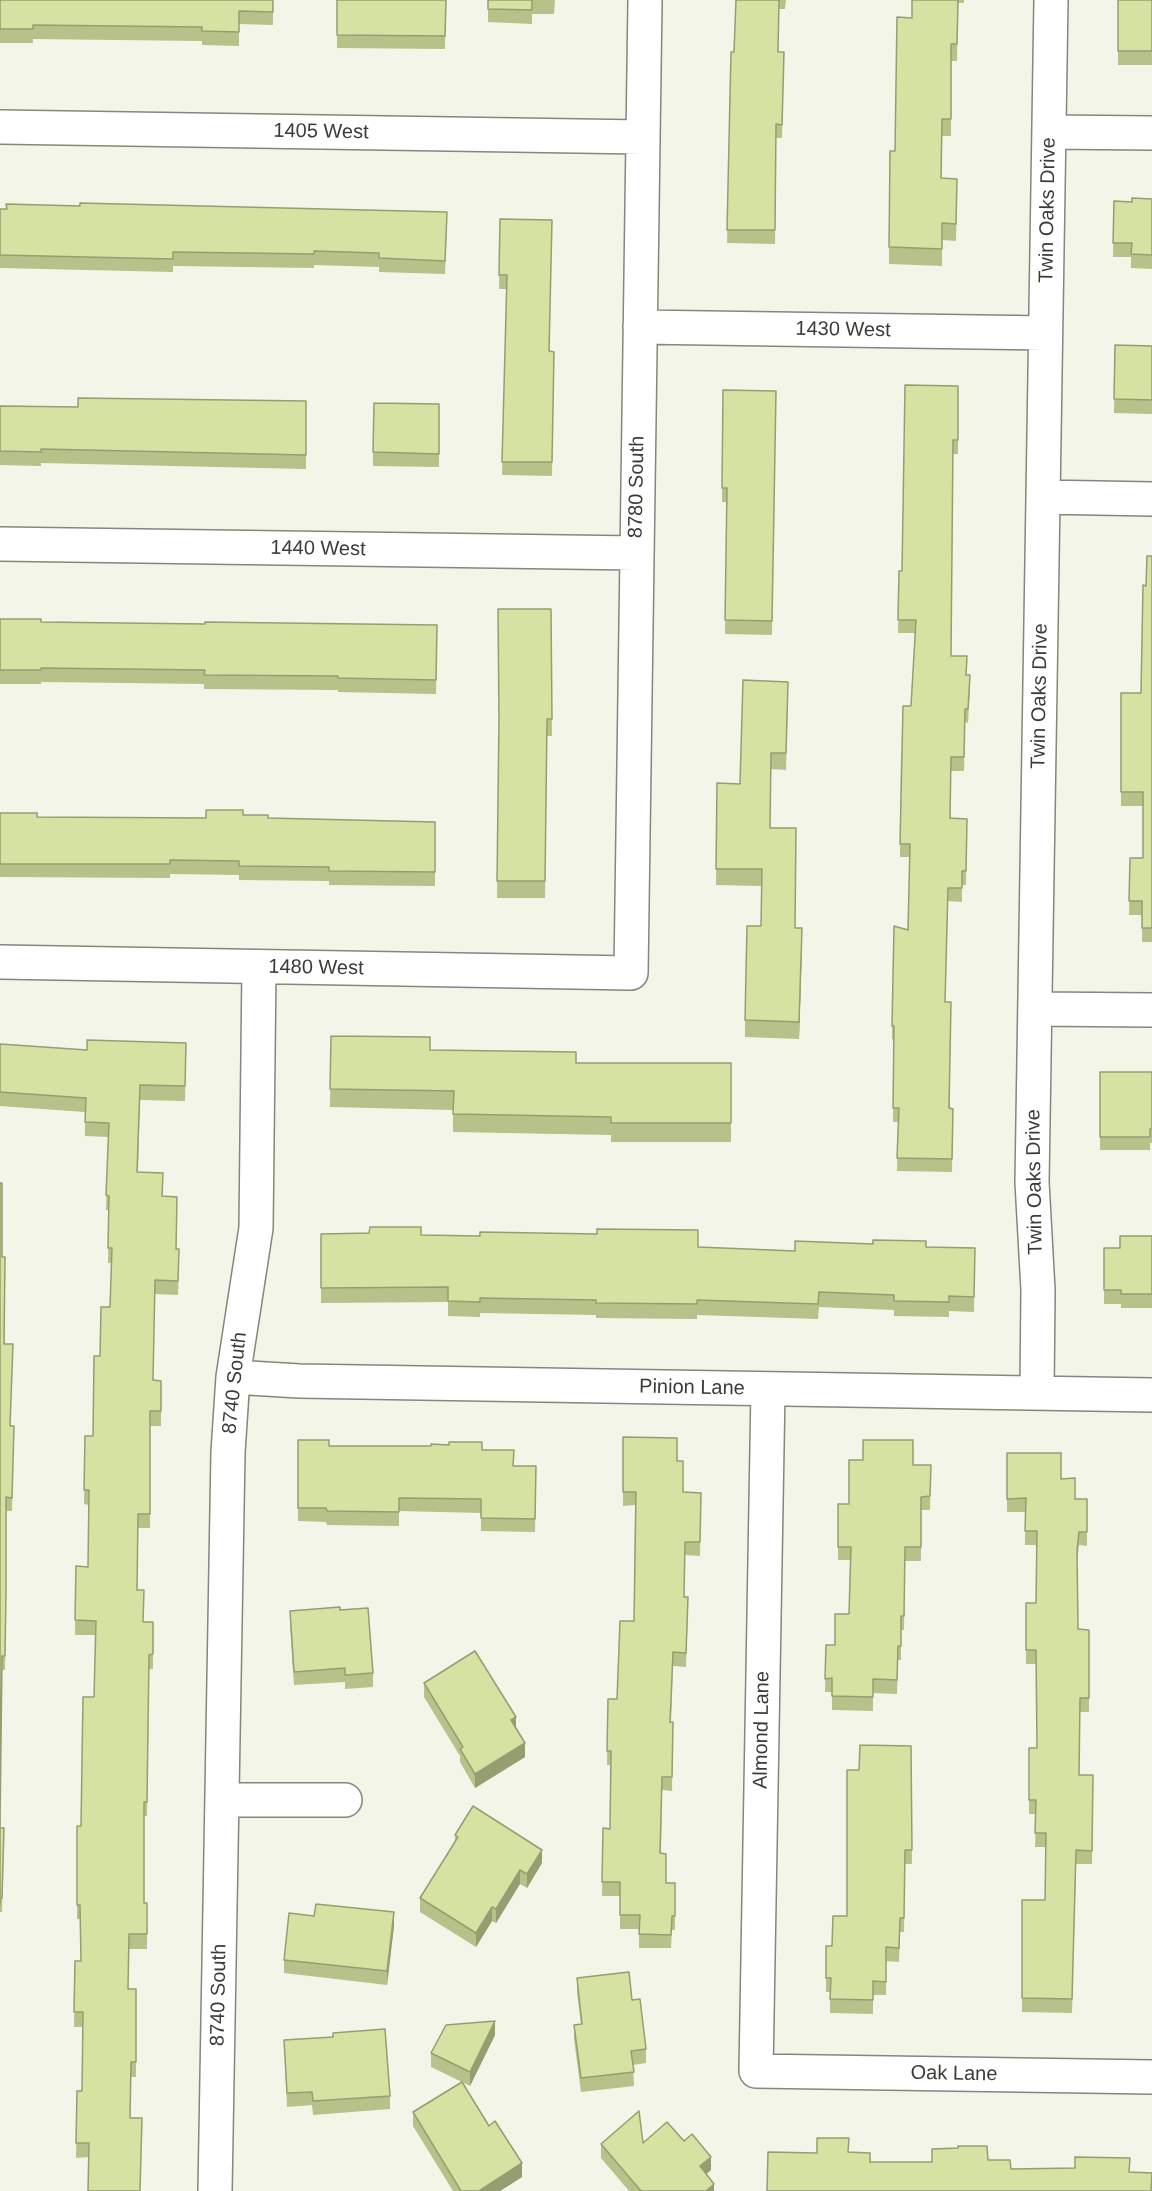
<!DOCTYPE html>
<html>
<head>
<meta charset="utf-8">
<style>
	body { margin:0 }
	canvas { display:block; background:#f2f5e7 }
</style>
</head>
<body>
<canvas width="1152" height="2191"></canvas>
<script>
const g = document.querySelector('canvas').getContext('2d');
g.lineJoin = 'round';
const toPath = rows => new Path2D(rows.map(r => 'M' + r).join(''));
function trace(path, color, width, dash) { g.strokeStyle = color; g.lineWidth = width; g.lineCap = dash ? 'butt' : 'round'; g.setLineDash(dash || []); g.stroke(path); }
function fillPath(path, color) { g.fillStyle = color; g.fill(path, 'evenodd'); }
function drawText(font, color, halo, rows, align = 'center') {
  g.font = font + ' Helvetica,sans-serif'; g.lineWidth = 4.5; g.setLineDash([]); g.textBaseline = 'middle'; g.strokeStyle = halo; g.fillStyle = color; for (const [text, x, y, turn = 0] of rows) {
    g.save(); g.translate(x, y); g.rotate((+turn || 0) * Math.PI / 180); g.textAlign = isNaN(turn) ? turn : align; if (halo) g.strokeText(text, 0, 0); g.fillText(text, 0, 0); g.restore();
  }
}
const minor = toPath([
	[0,127,642,137],
	[1050,132,1152,133],
	[640,327,1045,333],
	[1043,497,1152,499],
	[0,544,636,553],
	[0,962,631,973,645,0],
	[1035,1009,1152,1010],
	[233,1377,299,1381,1152,1395],
	[768,1390,756,2071,1152,2077],
	[1037,1392,1038,1290,1032,1182,1051,0],
	[222,1800,345,1800],
	[215,2191,228,1452,233,1377,256,1228,259,967]
]);
const wall = toPath([
	[0,0,273,0,273,25,239,24,239,46,202,45,202,41,33,39,33,43,0,43],
	[337,0,446,0,445,49,337,48],
	[488,0,555,0,554,14,532,14,532,24,488,22],
	[736,0,786,0,785,9,779,9,778,52,784,52,782,138,776,138,775,244,727,243,731,52,734,52],
	[912,0,964,0,964,3,958,3,957,61,951,61,951,136,942,136,941,178,957,196,956,241,942,240,942,266,889,264,889,247,895,151,912,18],
	[1118,0,1152,0,1152,65,1118,65],
	[1152,199,1152,269,1131,268,1131,257,1113,257,1114,201,1132,202],
	[6,204,447,226,445,274,379,272,379,267,314,265,314,268,173,266,173,272,0,268,0,209,6,209],
	[500,219,550,351,554,352,552,476,502,475,507,289,499,289],
	[1115,345,1152,346,1152,414,1114,413],
	[958,386,958,454,953,454,951,656,967,675,970,689,968,723,965,722,964,771,951,771,951,818,967,819,966,885,962,885,962,902,948,901,945,1002,950,1108,953,1109,952,1172,897,1171,898,1122,893,1122,894,1040,892,1039,892,1026,908,930,910,857,900,857,901,755,911,706,915,633,898,633,899,571,902,571],
	[723,390,776,391,772,635,725,634,727,502,722,502],
	[306,401,306,469,41,463,41,466,0,465,0,406,78,407],
	[439,404,439,467,373,466,373,452],
	[1152,556,1152,942,1142,942,1142,915,1129,915,1130,858,1143,858,1143,806,1121,806,1121,693,1141,693,1146,586],
	[551,609,552,736,547,736,545,898,497,898,499,727],
	[0,619,41,622,205,624,437,625,436,694,338,692,338,690,204,689,204,684,41,682,41,684,0,684],
	[788,698,786,770,771,769,770,828,795,928,802,944,799,1039,745,1037,745,1020,761,926,761,886,716,885,717,783,740,784],
	[0,813,37,817,206,818,243,815,268,818,435,822,435,886,329,885,329,881,239,880,239,875,170,874,170,878,0,877],
	[331,1036,430,1050,576,1063,731,1063,731,1142,611,1142,611,1135,453,1132,453,1110,330,1107],
	[0,1044,186,1058,185,1101,140,1100,138,1172,177,1212,176,1249,179,1264,178,1295,155,1294,153,1380,161,1381,161,1426,150,1426,150,1528,138,1528,137,1590,143,1622,153,1622,153,1669,149,1669,147,1816,144,1816,144,1903,147,1903,147,1949,129,1949,128,1989,136,1989,136,2077,131,2077,89,2157,76,2158,77,2091,82,2091,83,2027,74,2027,75,1961,81,1961,80,1919,77,1919,77,1826,81,1826,94,1697,95,1635,75,1635,76,1566,88,1567,89,1505,84,1504,85,1436,93,1436,100,1356,110,1307,112,1263,108,1263,109,1210,106,1210,108,1137,85,1136,85,1112,0,1106],
	[1100,1072,1152,1072,1152,1143,1150,1143,1150,1150,1100,1150],
	[0,1183,2,1183,2,1257,5,1257,5,1344,13,1344,10,1426,14,1426,12,1511,6,1511,6,1606,5,1670,2,1670,0,1828,4,1828,4,1842,2,1912,0,1912,0,1919],
	[321,1234,421,1235,795,1251,926,1247,975,1248,974,1312,949,1311,949,1317,894,1316,894,1310,819,1307,818,1319,697,1315,697,1319,596,1318,596,1315,480,1313,480,1317,448,1316,448,1302,321,1303],
	[1152,1236,1152,1308,1121,1308,1121,1304,1104,1304,1104,1248,1120,1248],
	[623,1437,677,1461,683,1492,701,1493,700,1556,685,1555,684,1597,688,1611,686,1667,673,1666,671,1722,673,1722,672,1791,662,1790,661,1853,666,1883,675,1883,675,1930,672,1930,671,1948,639,1948,639,1929,620,1929,620,1896,602,1896,603,1828,610,1829,611,1765,607,1765,608,1699,617,1699,634,1621,635,1505,623,1506],
	[298,1440,329,1446,482,1450,514,1466,536,1466,535,1532,481,1531,481,1513,399,1511,399,1526,327,1525,326,1522,298,1521],
	[1007,1453,1061,1479,1075,1499,1087,1499,1087,1546,1079,1545,1077,1563,1078,1629,1089,1630,1089,1712,1080,1712,1079,1775,1093,1775,1092,1864,1076,1864,1072,2013,1022,2012,1022,1900,1045,1900,1046,1847,1035,1847,1036,1814,1029,1814,1029,1748,1037,1748,1036,1664,1026,1664,1026,1603,1036,1603,1037,1545,1025,1545,1025,1512,1007,1512],
	[913,1465,931,1465,930,1510,921,1510,921,1561,905,1561,904,1630,901,1630,901,1660,898,1660,897,1694,873,1693,873,1711,832,1710,832,1692,825,1692,826,1645,835,1645,849,1614,850,1560,838,1560,838,1504,849,1504],
	[340,1610,373,1673,373,1687,345,1689,345,1682,294,1685,290,1624,290,1611],
	[424,1683,516,1729,525,1757,475,1788,460,1762,460,1756,424,1697],
	[911,1746,912,1864,905,1864,904,1932,900,1932,899,1962,886,1961,886,1995,873,1995,873,2014,830,2013,830,1992,826,1992,826,1946,832,1946,847,1916,859,1770],
	[455,1835,542,1863,527,1888,520,1884,496,1923,492,1921,476,1947,420,1912,420,1898,455,1841],
	[394,1926,387,1985,284,1973,284,1960],
	[577,1978,632,2000,646,2049,646,2063,633,2065,634,2086,581,2092,574,2039,574,2025,581,2025,577,1992],
	[495,2035,470,2086,462,2082,489,2126,522,2177,500,2191,453,2191,413,2126,413,2112,462,2082,431,2067,431,2053],
	[284,2040,390,2096,390,2109,313,2115,312,2105,287,2107],
	[684,2141,711,2170,706,2174,714,2191,629,2191,601,2158,601,2144]
]);
const shadedWall = toPath([
	[802,928,802,944,799,1039,799,1022],
	[516,1717,516,1731,511,1720],
	[525,1743,525,1757,475,1788,475,1774],
	[542,1850,542,1863,527,1888,527,1874],
	[520,1870,520,1884,496,1923,496,1909],
	[492,1907,492,1921,476,1947,476,1933],
	[394,1912,394,1926,387,1985,387,1971],
	[495,2021,495,2035,470,2086,470,2072],
	[711,2157,711,2170,700,2180,700,2166],
	[522,2163,522,2177,500,2191,479,2191],
	[714,2184,714,2191,706,2191]
]);
const building = toPath([
	[0,0,273,0,273,12,239,11,239,32,202,31,202,27,33,25,33,29,0,29,0,0],
	[337,0,446,0,445,36,337,35,337,0],
	[488,0,532,0,532,10,488,9,488,0],
	[736,0,779,0,778,52,784,52,782,125,776,124,775,230,727,230,731,52,734,52,736,0],
	[912,0,958,0,957,44,951,44,951,119,942,119,941,178,957,179,956,224,942,223,942,249,889,247,890,151,895,151,897,17,912,18,912,0],
	[1118,0,1152,0,1152,51,1118,51,1118,0],
	[1132,198,1152,199,1152,255,1131,254,1132,243,1113,243,1114,201,1132,202,1132,198],
	[80,203,447,212,445,261,379,258,379,253,314,251,314,254,173,252,173,259,0,255,0,209,7,209,6,204,80,206,80,203],
	[500,219,552,220,549,351,554,352,552,462,502,462,507,275,499,275,500,219],
	[1115,345,1152,346,1152,400,1114,399,1115,345],
	[905,385,958,386,958,440,953,440,951,656,967,656,966,675,970,675,968,709,965,709,964,757,951,757,950,818,967,819,966,871,962,871,962,888,948,888,945,1002,951,1002,949,1108,953,1109,952,1159,897,1158,899,1108,893,1108,894,1026,892,1026,894,926,908,930,910,844,900,844,903,706,911,706,916,620,898,620,899,571,902,571,905,385],
	[723,390,776,391,772,621,725,620,727,488,722,488,723,390],
	[78,398,306,401,306,455,41,449,41,452,0,451,0,406,78,407,78,398],
	[374,403,439,404,439,454,373,452,374,403],
	[1147,556,1152,556,1152,928,1142,928,1142,901,1129,901,1130,858,1143,858,1143,792,1121,792,1121,693,1141,693,1143,585,1146,586,1147,556],
	[498,609,551,609,552,719,547,719,545,881,497,881,499,719,498,609],
	[0,619,41,619,41,622,205,624,205,622,437,625,436,680,338,678,338,676,204,675,205,670,41,668,41,670,0,670,0,619],
	[743,680,788,682,786,753,771,753,770,828,796,828,795,928,802,928,799,1022,745,1020,747,926,761,926,762,869,716,869,717,783,740,784,743,680],
	[206,810,243,810,243,815,268,815,268,818,435,822,435,872,329,871,329,867,239,866,239,861,170,860,170,864,0,864,0,813,37,813,37,817,206,818,206,810],
	[331,1036,430,1037,430,1050,576,1052,576,1063,731,1063,731,1123,611,1123,611,1117,453,1114,454,1091,330,1089,331,1036],
	[87,1040,186,1043,185,1086,140,1085,137,1172,163,1173,162,1196,177,1197,176,1249,179,1249,178,1281,155,1280,153,1380,161,1381,161,1411,150,1411,150,1514,138,1514,137,1590,144,1590,143,1622,153,1622,153,1654,149,1655,147,1802,144,1802,144,1903,147,1903,147,1934,129,1934,128,1989,136,1989,136,2062,131,2062,130,2118,142,2118,140,2191,88,2191,89,2143,76,2143,77,2091,82,2091,83,2012,74,2012,75,1961,81,1961,80,1905,77,1905,77,1826,81,1826,83,1697,94,1697,96,1621,75,1620,76,1566,88,1567,89,1490,84,1490,85,1436,93,1436,94,1356,100,1356,101,1307,110,1307,112,1248,108,1248,109,1196,106,1195,109,1123,85,1122,86,1098,0,1092,0,1044,87,1050,87,1040],
	[1100,1072,1152,1072,1152,1129,1150,1129,1150,1137,1100,1137,1100,1072],
	[0,1183,2,1183,2,1257,5,1257,4,1344,13,1344,10,1426,14,1426,12,1498,6,1497,6,1592,5,1656,2,1656,0,1828,4,1828,2,1898,0,1898,0,1905,0,1183],
	[370,1227,421,1227,421,1235,480,1236,480,1232,597,1234,597,1229,698,1230,698,1247,795,1251,795,1241,873,1244,873,1240,926,1241,926,1247,975,1248,974,1297,949,1296,949,1302,894,1301,894,1295,819,1292,818,1304,697,1300,697,1304,596,1303,596,1300,480,1298,480,1302,448,1301,448,1287,321,1288,321,1234,369,1233,370,1227],
	[1120,1236,1152,1236,1152,1294,1121,1294,1121,1290,1104,1290,1104,1248,1120,1248,1120,1236],
	[623,1437,677,1438,677,1461,683,1461,683,1492,701,1493,700,1542,685,1542,684,1597,688,1597,686,1653,673,1652,670,1722,673,1722,672,1777,662,1777,660,1853,666,1854,666,1883,675,1883,675,1916,672,1916,671,1935,639,1934,640,1915,620,1915,620,1882,602,1882,603,1828,610,1829,611,1751,607,1751,608,1699,617,1699,620,1621,634,1621,636,1492,623,1492,623,1437],
	[298,1440,329,1440,329,1446,431,1446,431,1444,449,1445,449,1442,482,1442,482,1450,514,1450,513,1466,536,1466,535,1519,481,1518,481,1499,399,1498,399,1512,327,1511,326,1508,298,1508,298,1440],
	[863,1440,913,1440,913,1465,931,1465,930,1496,921,1497,921,1547,905,1547,904,1616,901,1616,901,1646,898,1646,897,1680,873,1679,873,1697,832,1696,832,1678,825,1679,826,1645,835,1645,835,1614,849,1614,851,1547,838,1547,838,1504,849,1504,849,1460,863,1460,863,1440],
	[1007,1453,1061,1453,1061,1479,1075,1478,1075,1499,1087,1499,1087,1532,1079,1532,1077,1550,1078,1629,1089,1630,1089,1698,1080,1698,1079,1775,1093,1775,1092,1851,1076,1850,1072,1999,1022,1998,1022,1900,1045,1900,1046,1833,1035,1833,1036,1800,1029,1800,1029,1748,1037,1748,1036,1650,1026,1650,1026,1603,1036,1603,1037,1531,1025,1531,1026,1498,1007,1499,1007,1453],
	[340,1607,340,1610,368,1608,373,1673,345,1675,345,1668,294,1672,290,1611,340,1607],
	[475,1651,516,1717,511,1720,525,1743,475,1774,460,1749,463,1747,424,1683,475,1651],
	[860,1745,911,1746,912,1850,905,1850,904,1918,900,1918,899,1948,886,1947,886,1982,873,1981,873,2000,830,1999,831,1978,826,1978,826,1946,832,1946,833,1916,847,1916,847,1770,859,1770,860,1745],
	[473,1806,542,1850,527,1874,520,1870,496,1909,492,1907,476,1933,420,1898,458,1837,455,1835,473,1806],
	[316,1904,394,1912,387,1971,284,1960,289,1913,314,1916,316,1904],
	[629,1972,632,2000,640,1999,646,2049,631,2051,634,2072,581,2078,574,2025,582,2024,577,1978,629,1972],
	[495,2021,470,2072,431,2053,446,2025,495,2021],
	[385,2029,390,2096,313,2101,312,2092,287,2093,284,2040,333,2037,333,2033,385,2029],
	[462,2082,489,2126,495,2121,522,2163,479,2191,461,2191,413,2112,462,2082],
	[639,2111,643,2143,667,2122,684,2141,692,2134,711,2157,700,2166,714,2184,706,2191,641,2191,601,2144,639,2111],
	[817,2138,849,2138,848,2152,870,2153,870,2162,932,2162,932,2149,958,2148,958,2146,987,2146,988,2160,1010,2160,1011,2169,1075,2168,1075,2157,1130,2158,1129,2172,1152,2173,1151,2191,767,2191,768,2152,817,2153,817,2138]
]);
const streetNames = [
	["1405 West",321,132,1],
	["Twin Oaks Drive",1048,210,-89],
	["1430 West",843,330,1],
	["8780 South",637,487,-89],
	["1440 West",318,549,1],
	["Twin Oaks Drive",1040,696,-89],
	["1480 West",316,968,1],
	["Twin Oaks Drive",1035,1182,-91],
	["8740 South",235,1383,-84],
	["Pinion Lane",692,1388,1],
	["Almond Lane",762,1730,-89],
	["8740 South",219,1995,-89],
	["Oak Lane",954,2074,1]
];
trace(minor, '#84877b', 36);
trace(minor, '#fff', 33);
fillPath(wall, '#b7c28a');
fillPath(shadedWall, '#959e71');
fillPath(building, '#d5e2a1');
trace(building, '#959e71', 1.5);
drawText('20px', '#3b3c37', '#fff', streetNames);
</script>
</body>
</html>
